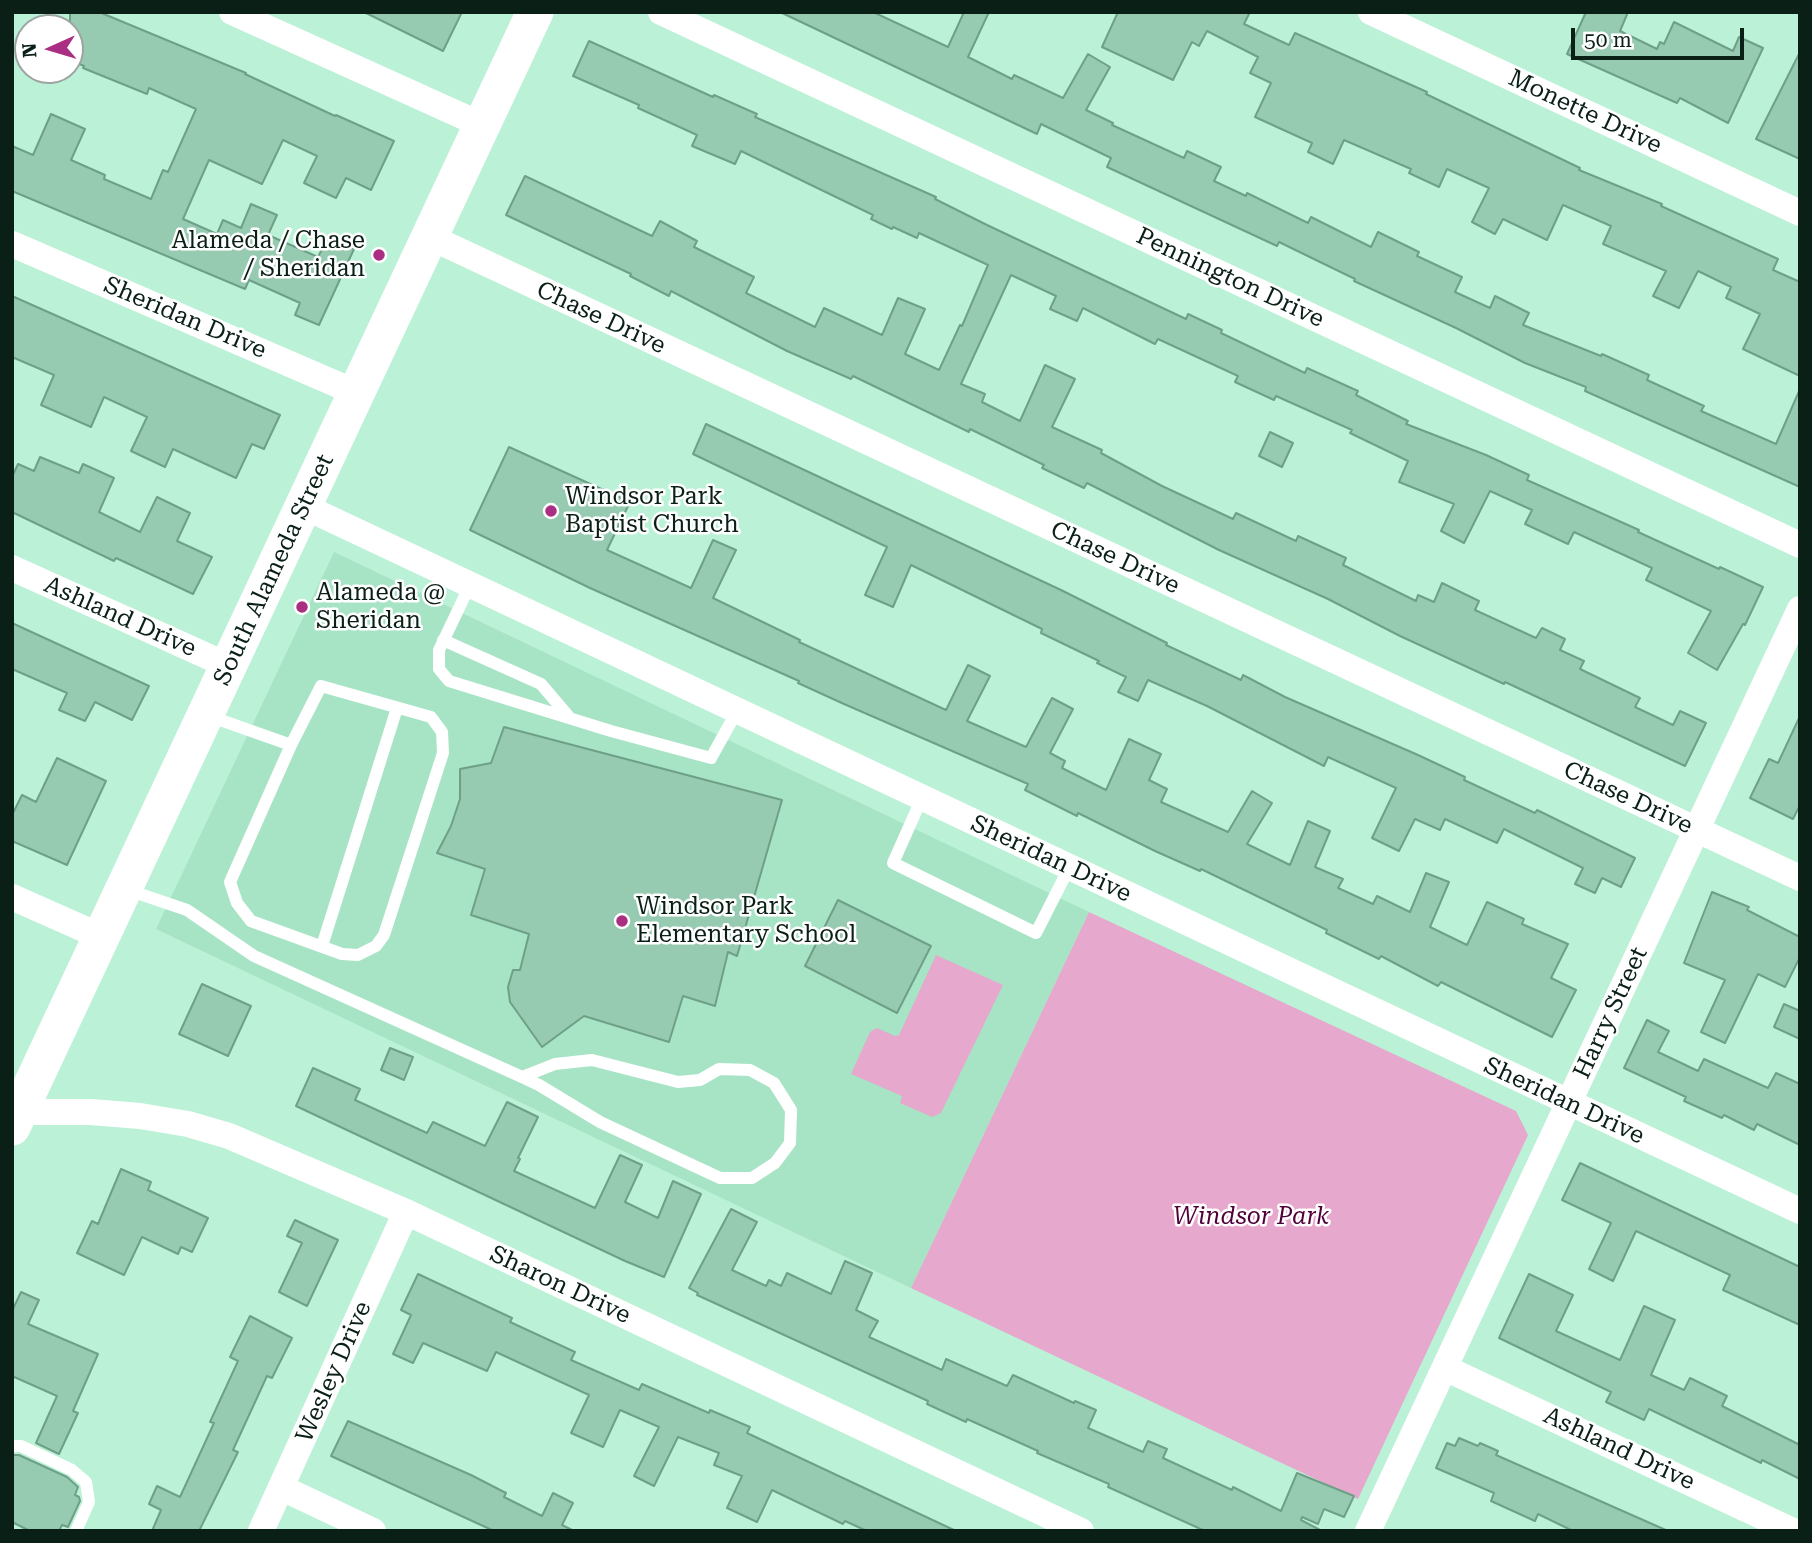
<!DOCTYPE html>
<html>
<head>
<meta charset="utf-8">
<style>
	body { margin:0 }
	#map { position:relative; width:1812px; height:1543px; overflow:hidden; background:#bbf1d6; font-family:"Roboto Serif",serif }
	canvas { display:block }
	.frame { position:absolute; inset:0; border:14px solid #0a1f16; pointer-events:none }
	.north { position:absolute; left:14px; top:14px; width:70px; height:70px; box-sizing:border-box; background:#fff; border:2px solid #9da5a2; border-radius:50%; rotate:266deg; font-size:19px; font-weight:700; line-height:28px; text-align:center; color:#0a1f16 }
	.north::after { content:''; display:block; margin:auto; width:24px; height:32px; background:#aa2f82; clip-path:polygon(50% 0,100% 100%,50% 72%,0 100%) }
	.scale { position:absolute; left:1571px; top:28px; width:173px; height:32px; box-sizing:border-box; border:4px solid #0a1f16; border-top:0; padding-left:9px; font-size:21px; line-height:24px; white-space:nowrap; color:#0a1f16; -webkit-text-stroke:5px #fff; paint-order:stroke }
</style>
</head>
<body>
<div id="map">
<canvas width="1812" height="1543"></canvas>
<div class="frame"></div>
<div class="north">N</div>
<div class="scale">50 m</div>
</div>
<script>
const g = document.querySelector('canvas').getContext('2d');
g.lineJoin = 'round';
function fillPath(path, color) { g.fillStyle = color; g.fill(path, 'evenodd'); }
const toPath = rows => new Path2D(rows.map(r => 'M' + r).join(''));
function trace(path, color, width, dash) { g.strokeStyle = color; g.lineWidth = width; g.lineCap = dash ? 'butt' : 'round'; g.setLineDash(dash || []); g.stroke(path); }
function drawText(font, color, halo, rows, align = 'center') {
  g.font = font + ' "Roboto Serif",serif'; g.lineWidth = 5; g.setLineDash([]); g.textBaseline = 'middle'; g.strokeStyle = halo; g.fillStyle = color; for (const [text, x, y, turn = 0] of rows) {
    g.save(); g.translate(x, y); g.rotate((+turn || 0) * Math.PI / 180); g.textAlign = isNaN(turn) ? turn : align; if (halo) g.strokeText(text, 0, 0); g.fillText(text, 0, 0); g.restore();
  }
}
const built = toPath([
	[334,552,1089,912,911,1288,156,929]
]);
const green = toPath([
	[1089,912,1516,1111,1528,1135,1358,1499,911,1288],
	[936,955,1003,985,941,1113,932,1117,900,1103,902,1096,851,1074,870,1032,877,1028,895,1036,899,1035]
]);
const building = toPath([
	[70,12,99,12,246,73,245,74,335,116,336,115,394,141,371,190,346,178,336,198,304,183,317,156,283,140,262,184,209,160,183,219,217,234,223,220,241,228,251,204,277,215,268,235,318,257,328,237,354,249,319,325,295,315,300,303,249,280,245,289,12,191,12,146,33,155,51,114,85,129,71,160,105,175,104,179,151,199,163,170,168,172,196,109,149,88,147,94,83,68,84,66,70,60,70,12],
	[364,12,462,12,443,51,364,12],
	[780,12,873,12,948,47,964,12,989,12,968,57,1012,79,1014,75,1063,98,1088,54,1110,67,1086,110,1113,123,1112,125,1184,158,1187,151,1221,167,1214,181,1246,196,1247,193,1308,223,1311,217,1371,247,1378,232,1419,252,1417,256,1462,277,1455,292,1490,308,1495,296,1529,313,1523,325,1601,356,1602,354,1649,375,1647,380,1704,406,1701,411,1776,444,1800,389,1800,487,1585,391,1586,387,1525,363,1456,328,1354,281,1355,279,1279,242,1277,246,1107,167,1111,158,1041,124,1037,134,780,12],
	[1118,12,1250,12,1244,24,1289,45,1295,33,1427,92,1426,94,1580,168,1579,170,1662,204,1661,206,1778,259,1773,270,1800,282,1800,376,1743,349,1760,314,1726,298,1731,287,1698,271,1679,308,1653,296,1666,271,1603,244,1611,226,1563,205,1547,240,1503,219,1495,234,1472,222,1489,188,1447,169,1439,187,1409,173,1411,169,1344,140,1333,164,1308,152,1312,143,1255,117,1271,83,1250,73,1258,57,1207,31,1199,46,1192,42,1173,80,1102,47,1118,12],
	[1586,12,1628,12,1620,31,1657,49,1660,42,1664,44,1674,22,1733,51,1739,37,1763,48,1728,123,1680,98,1677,103,1567,54,1586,12],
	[589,41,713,97,714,95,757,114,755,117,936,197,935,199,987,225,1186,319,1188,314,1222,330,1221,333,1305,373,1307,368,1358,391,1356,395,1408,421,1406,424,1486,455,1529,475,1527,480,1639,530,1638,532,1719,569,1720,567,1763,587,1745,625,1743,624,1717,670,1688,653,1711,611,1646,580,1652,568,1574,532,1568,544,1525,524,1532,510,1490,491,1464,543,1441,531,1454,504,1399,482,1408,461,1350,433,1352,430,1276,396,1274,400,1235,382,1238,376,1158,339,1155,344,1083,308,1077,321,1050,309,1056,296,1011,275,961,384,985,394,982,402,1020,421,1045,365,1075,379,1052,427,1102,450,1101,453,1162,486,1233,519,1236,513,1296,541,1298,536,1346,558,1343,565,1416,601,1418,595,1434,602,1442,583,1479,601,1475,610,1536,638,1542,628,1565,639,1560,650,1584,661,1580,669,1640,698,1635,707,1673,725,1680,711,1706,723,1685,766,1505,682,1504,684,1400,636,1328,599,1219,550,1087,483,1084,488,1042,468,1044,465,970,429,969,432,853,376,851,379,787,351,671,291,669,296,630,276,631,274,506,215,525,176,652,236,660,221,697,241,694,247,754,277,746,293,815,327,824,308,882,335,898,298,925,309,905,354,939,370,960,325,962,326,988,265,919,233,917,238,893,227,892,229,871,219,873,215,741,151,735,164,692,146,697,135,638,108,639,105,573,76,589,41],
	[1800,52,1800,159,1756,139,1800,52],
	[12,296,280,415,264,449,252,444,236,478,173,449,165,467,131,451,147,417,104,397,91,427,41,405,54,375,12,357,12,296],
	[706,424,1061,590,1167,643,1166,645,1241,680,1243,675,1285,697,1418,755,1465,777,1464,780,1535,813,1537,810,1635,858,1621,887,1602,878,1595,893,1575,884,1583,868,1504,829,1497,843,1445,819,1440,830,1415,819,1399,851,1372,838,1396,788,1328,757,1324,766,1207,706,1148,680,1138,701,1118,692,1126,677,1097,663,1099,661,1041,633,1042,629,911,565,893,607,865,595,887,547,693,454,706,424],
	[1270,432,1293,443,1282,467,1259,456,1270,432],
	[509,447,630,502,607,550,691,588,713,540,736,550,713,598,800,640,799,642,946,710,968,665,990,676,967,721,1026,747,1052,698,1073,709,1050,753,1065,761,1062,768,1106,790,1129,739,1161,754,1149,780,1167,789,1161,802,1228,832,1252,791,1272,803,1247,844,1290,865,1308,821,1330,831,1315,867,1343,879,1338,888,1373,904,1377,896,1410,912,1426,873,1449,882,1430,927,1467,945,1487,902,1524,919,1522,924,1568,944,1551,978,1576,990,1552,1037,1441,982,1438,986,1381,956,1379,959,1326,933,1327,930,1201,869,1200,871,1155,851,1078,813,1077,816,1025,790,1028,784,844,704,798,683,799,681,590,588,470,530,509,447],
	[40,457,79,473,83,464,114,478,99,512,140,532,157,497,190,513,177,541,212,557,193,594,116,558,114,561,12,512,12,477,18,464,34,471,40,457],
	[12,623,149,686,132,720,95,702,85,721,59,710,67,693,12,669,12,623],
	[1800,716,1800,805,1793,819,1750,798,1769,759,1778,763,1800,716],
	[504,727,782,800,737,956,728,952,715,1006,683,996,669,1042,584,1016,542,1047,510,1002,508,987,513,970,520,970,529,934,471,915,485,869,437,853,451,826,460,799,460,769,491,763,504,727],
	[57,758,106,781,67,865,12,841,12,815,22,795,36,802,57,758],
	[1712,892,1749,907,1747,910,1800,937,1800,957,1785,987,1758,974,1725,1043,1701,1032,1725,980,1684,963,1712,892],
	[838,900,931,946,897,1013,805,966,838,900],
	[202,984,251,1006,228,1056,179,1034,202,984],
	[1784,1004,1800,1011,1800,1039,1774,1027,1784,1004],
	[1647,1020,1669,1031,1658,1052,1698,1071,1704,1059,1768,1088,1776,1073,1800,1084,1800,1145,1757,1124,1754,1130,1724,1115,1722,1118,1684,1101,1686,1097,1624,1068,1647,1020],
	[390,1048,413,1057,404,1080,381,1070,390,1048],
	[313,1068,360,1089,355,1100,427,1133,433,1122,485,1146,507,1102,538,1117,518,1158,520,1159,514,1171,595,1208,620,1155,642,1165,625,1202,658,1218,673,1181,701,1194,664,1277,625,1261,296,1106,313,1068],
	[1580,1163,1800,1267,1800,1325,1723,1290,1730,1275,1636,1231,1613,1281,1589,1269,1611,1223,1562,1200,1580,1163],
	[121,1169,151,1182,148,1190,208,1218,192,1252,181,1247,178,1254,142,1237,124,1275,77,1253,92,1221,98,1224,121,1169],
	[731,1209,757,1222,732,1270,766,1286,769,1280,781,1286,787,1273,831,1294,845,1261,872,1273,856,1310,878,1321,869,1337,942,1370,946,1359,1007,1386,1013,1375,1074,1403,1075,1401,1096,1410,1088,1428,1143,1452,1148,1441,1167,1449,1163,1458,1232,1490,1233,1487,1281,1511,1297,1473,1354,1496,1344,1517,1324,1509,1318,1524,1302,1517,1301,1520,1322,1531,1205,1531,1108,1487,1109,1484,1037,1453,1038,1451,967,1419,966,1422,927,1404,928,1401,697,1295,698,1293,689,1288,731,1209],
	[295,1220,338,1240,307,1306,279,1292,302,1243,287,1236,295,1220],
	[418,1274,512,1318,510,1322,575,1352,571,1360,639,1390,642,1384,709,1413,710,1410,750,1427,747,1433,956,1531,867,1531,845,1521,843,1524,772,1490,757,1522,727,1508,742,1476,714,1465,719,1453,678,1437,654,1486,634,1476,659,1427,620,1410,603,1447,571,1433,589,1395,496,1352,487,1371,423,1343,413,1363,393,1354,411,1315,401,1310,418,1274],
	[1529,1274,1573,1295,1556,1331,1620,1360,1644,1306,1675,1320,1651,1375,1684,1390,1690,1378,1727,1396,1722,1406,1800,1445,1800,1479,1762,1460,1761,1463,1649,1409,1644,1420,1606,1402,1611,1392,1499,1338,1529,1274],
	[21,1292,39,1300,28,1324,98,1354,73,1411,78,1413,59,1454,36,1443,57,1396,12,1376,12,1311,21,1292],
	[250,1316,292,1338,272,1378,267,1376,233,1450,238,1452,199,1531,152,1531,161,1510,149,1504,157,1486,180,1497,214,1423,210,1422,238,1361,230,1357,250,1316],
	[348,1421,471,1475,506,1493,504,1497,542,1516,553,1493,573,1503,562,1525,574,1531,494,1531,331,1456,348,1421],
	[1459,1438,1478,1446,1480,1443,1498,1451,1496,1455,1668,1531,1573,1531,1538,1514,1535,1521,1491,1501,1494,1493,1436,1468,1447,1443,1455,1446,1459,1438],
	[12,1455,19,1455,67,1477,78,1487,75,1495,79,1497,80,1501,68,1527,62,1525,59,1531,30,1531,12,1522,12,1455]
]);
const lane = toPath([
	[470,585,439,650,439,669,449,681,611,731,711,758,737,711],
	[443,640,541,684,569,717],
	[209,716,291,745,321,686,431,717,442,732,443,753,384,935,376,946,358,955,342,954,251,921,237,903,230,882,291,745],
	[922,798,893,863,1036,933,1069,868],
	[128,890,187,910,254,956,522,1077,539,1085,600,1122,720,1178,752,1178,775,1163,790,1143,791,1110,774,1083,750,1070,719,1069,700,1080,678,1082,592,1060,555,1064,522,1077],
	[322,946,397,708],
	[12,1446,21,1446,72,1470,86,1482,89,1502,76,1531]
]);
const street = toPath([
	[232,12,482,125],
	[661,12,1800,545],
	[1371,12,1800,213],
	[430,237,1800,878],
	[12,244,357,393],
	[303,506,1800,1211],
	[12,568,229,666],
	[12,897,102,937],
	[19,1112,91,1112,140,1116,188,1124,229,1136,406,1212,1081,1531],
	[1445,1368,1793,1531],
	[282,1488,373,1531],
	[261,1531,406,1212],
	[1368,1531,1800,609]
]);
const secondary = toPath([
	[12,1127,535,12]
]);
const markers = [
	[379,255,7,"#aa2f82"],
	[551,511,7,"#aa2f82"],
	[302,607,7,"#aa2f82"],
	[622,921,7,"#aa2f82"]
];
const streetNames = [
	["Monette Drive",1585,112,25],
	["Pennington Drive",1230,278,25],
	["Sheridan Drive",185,318,23],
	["Chase Drive",601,318,25],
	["Chase Drive",1115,558,25],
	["South Alameda Street",274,570,-65],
	["Ashland Drive",120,617,24],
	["Chase Drive",1628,798,25],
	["Sheridan Drive",1051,859,25],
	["Harry Street",1611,1013,-65],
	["Sheridan Drive",1564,1101,25],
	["Sharon Drive",560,1285,25],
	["Wesley Drive",334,1372,-66],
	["Ashland Drive",1619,1449,25]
];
const poiNames = [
	["Alameda / Chase",365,241,"right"],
	["/ Sheridan",365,269,"right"],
	["Windsor Park",565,497],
	["Baptist Church",565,525],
	["Alameda @",316,593],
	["Sheridan",316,621],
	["Windsor Park",636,907],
	["Elementary School",636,935]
];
const parkNames = [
	["Windsor Park",1251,1217]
];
fillPath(built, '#a7e4c6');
fillPath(green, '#e6a8cc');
fillPath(building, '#96cab1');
trace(building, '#6ea088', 2);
trace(lane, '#fff', 12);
trace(street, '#fff', 26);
trace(secondary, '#fff', 37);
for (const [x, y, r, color] of markers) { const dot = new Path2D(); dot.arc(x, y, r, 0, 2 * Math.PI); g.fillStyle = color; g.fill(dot); trace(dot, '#fff', 2.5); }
drawText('24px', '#0a1f16', '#fff', streetNames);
drawText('24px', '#0a1f16', '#fff', poiNames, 'left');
drawText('italic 24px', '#50003a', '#fff', parkNames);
</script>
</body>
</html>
